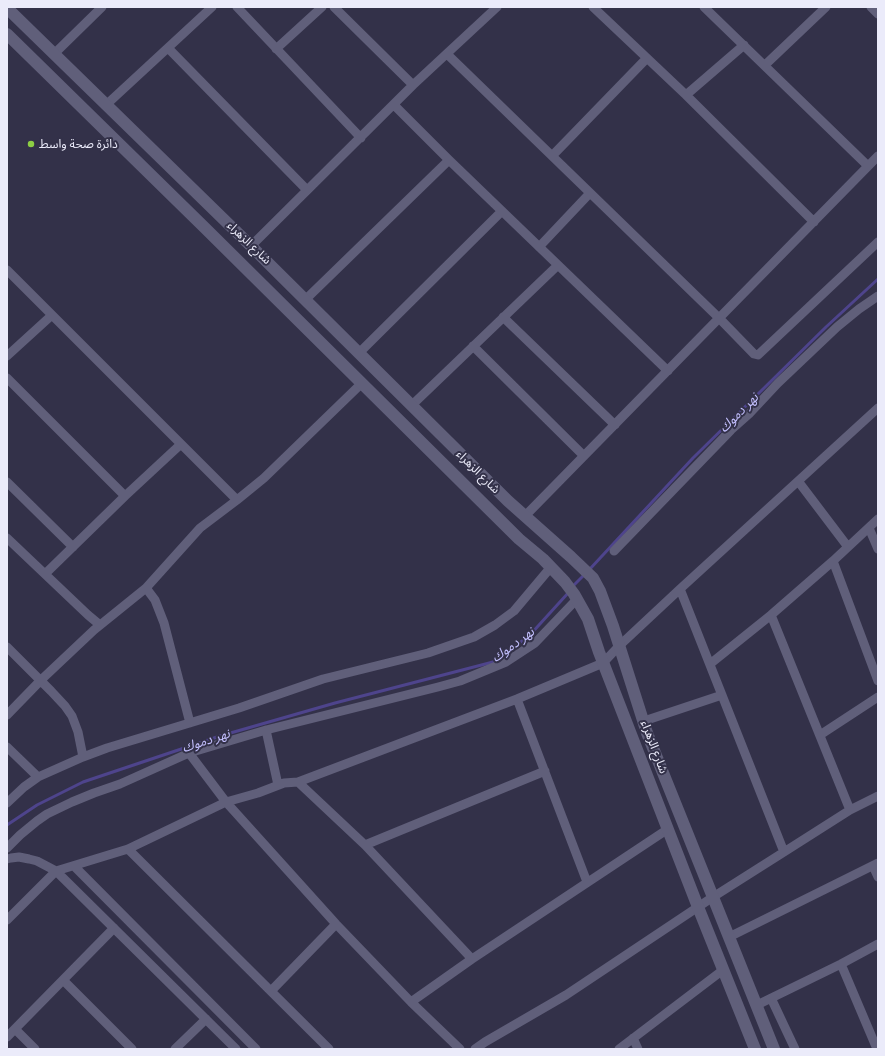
<!DOCTYPE html>
<html>
<head>
<meta charset="utf-8">
<style>
	body { margin:0 }
	#map { position:relative; width:885px; height:1056px; overflow:hidden; background:#333149; font-family:Figtree,sans-serif }
	canvas { display:block }
	.frame { position:absolute; inset:0; border:8px solid #ebebfa; pointer-events:none }
</style>
</head>
<body>
<div id="map">
<canvas width="885" height="1056"></canvas>
<div class="frame"></div>
</div>
<script>
const g = document.querySelector('canvas').getContext('2d');
g.lineJoin = 'round';
const toPath = rows => new Path2D(rows.map(r => 'M' + r).join(''));
function trace(path, color, width, dash) { g.strokeStyle = color; g.lineWidth = width; g.lineCap = dash ? 'butt' : 'round'; g.setLineDash(dash || []); g.stroke(path); }
function drawText(font, color, halo, rows, align = 'center') {
  g.font = font + ' Figtree,"Noto Sans Arabic",sans-serif'; g.lineWidth = 4; g.setLineDash([]); g.textBaseline = 'middle'; g.strokeStyle = halo; g.fillStyle = color; for (const [text, x, y, turn = 0] of rows) {
    g.save(); g.translate(x, y); g.rotate((+turn || 0) * Math.PI / 180); g.textAlign = isNaN(turn) ? turn : align; if (halo) g.strokeText(text, 0, 0); g.fillText(text, 0, 0); g.restore();
  }
}
const stream = toPath([
	[589,570,693,458,826,327,878,279],
	[572,587,585,574],
	[7,825,37,805,83,782,220,736,335,703,443,675,493,662,529,636,569,592]
]);
const minor = toPath([
	[237,7,361,138],
	[334,7,413,85],
	[593,7,686,95,814,222],
	[704,7,868,166],
	[871,7,878,14],
	[168,48,307,190],
	[276,49,322,7],
	[54,54,102,7],
	[447,54,719,318,754,354,758,355,878,242],
	[765,65,826,7],
	[686,95,744,45],
	[106,105,212,7],
	[394,105,449,160,668,371],
	[552,156,647,58],
	[251,246,413,85,497,7],
	[539,247,590,193],
	[7,270,237,500],
	[305,300,449,160],
	[503,317,615,425],
	[473,346,584,456],
	[359,353,502,211],
	[7,356,52,315],
	[7,378,125,496],
	[411,406,558,265],
	[798,481,848,547],
	[7,482,73,547],
	[525,516,878,156],
	[869,528,878,549],
	[7,538,88,615,100,625],
	[614,551,731,430,749,414,778,383,837,327,859,309,878,296],
	[833,561,878,681],
	[45,574,125,496,181,444],
	[146,588,155,600,164,623,190,723],
	[680,589,784,852],
	[771,615,850,810],
	[7,647,51,691,65,706,72,716,78,732,83,757],
	[710,664,771,615,833,561,878,519],
	[517,699,587,882],
	[7,715,41,680,94,630,146,588,200,528,237,500,264,478,362,383],
	[644,721,722,695],
	[266,730,278,785],
	[820,735,878,697],
	[7,747,38,777],
	[189,753,226,802,336,924,411,1002,460,1049],
	[298,782,365,845,472,959],
	[7,803,24,787,38,777,83,757,107,748,239,708,323,679,428,653,474,637,495,625,514,611,551,567],
	[365,845,545,771],
	[7,848,20,835,37,821,47,814,72,802,94,793,120,784,189,753,266,730,438,687,460,681,506,662,535,643,577,599],
	[128,849,329,1049],
	[7,859,11,858,19,857,29,859,37,861,56,871,236,1049],
	[74,866,256,1049],
	[873,866,878,877],
	[7,920,56,871,128,849,226,802,258,793,284,783,298,782,517,699,603,663,619,646,680,589,878,408],
	[729,937,878,863],
	[841,964,877,1049],
	[63,980,132,1049],
	[271,991,336,924],
	[771,998,795,1049],
	[411,1002,472,959,668,829],
	[757,1005,841,964,878,944],
	[15,1029,35,1049],
	[7,1037,114,928],
	[633,1038,638,1049],
	[175,1049,206,1019],
	[475,1049,485,1042,566,995,713,897,784,852,850,810,878,796],
	[619,1049,723,970]
]);
const secondary = toPath([
	[7,8,251,246,508,501,571,557,593,578,600,591,613,626,647,733,774,1049],
	[7,34,205,228,519,539,543,559,565,582,574,594,588,619,599,652,698,907,755,1049]
]);
const markers = [
	[31,144,4,"#8dce44"]
];
const poiNames = [
	["دائرة صحة واسط",39,144]
];
const streetNames = [
	["شارع الزهراء",249,243,44],
	["شارع الزهراء",478,472,45],
	["شارع الزهراء",654,747,69]
];
const waterNames = [
	["نهر دموك",739,413,-45],
	["نهر دموك",513,645,-36],
	["نهر دموك",206,741,-18]
];
trace(stream, '#4e448c', 3);
trace(minor, '#605f7a', 9);
trace(secondary, '#605f7a', 12);
for (const [x, y, r, color] of markers) { const dot = new Path2D(); dot.arc(x, y, r, 0, 2 * Math.PI); g.fillStyle = color; g.fill(dot); trace(dot, '#333149', 1.5); }
drawText('12px', '#ebebfa', '#333149', poiNames, 'left');
drawText('12px', '#ebebfa', '#333149', streetNames);
drawText('italic 13px', '#c4c0ff', '#333149', waterNames);
</script>
</body>
</html>
